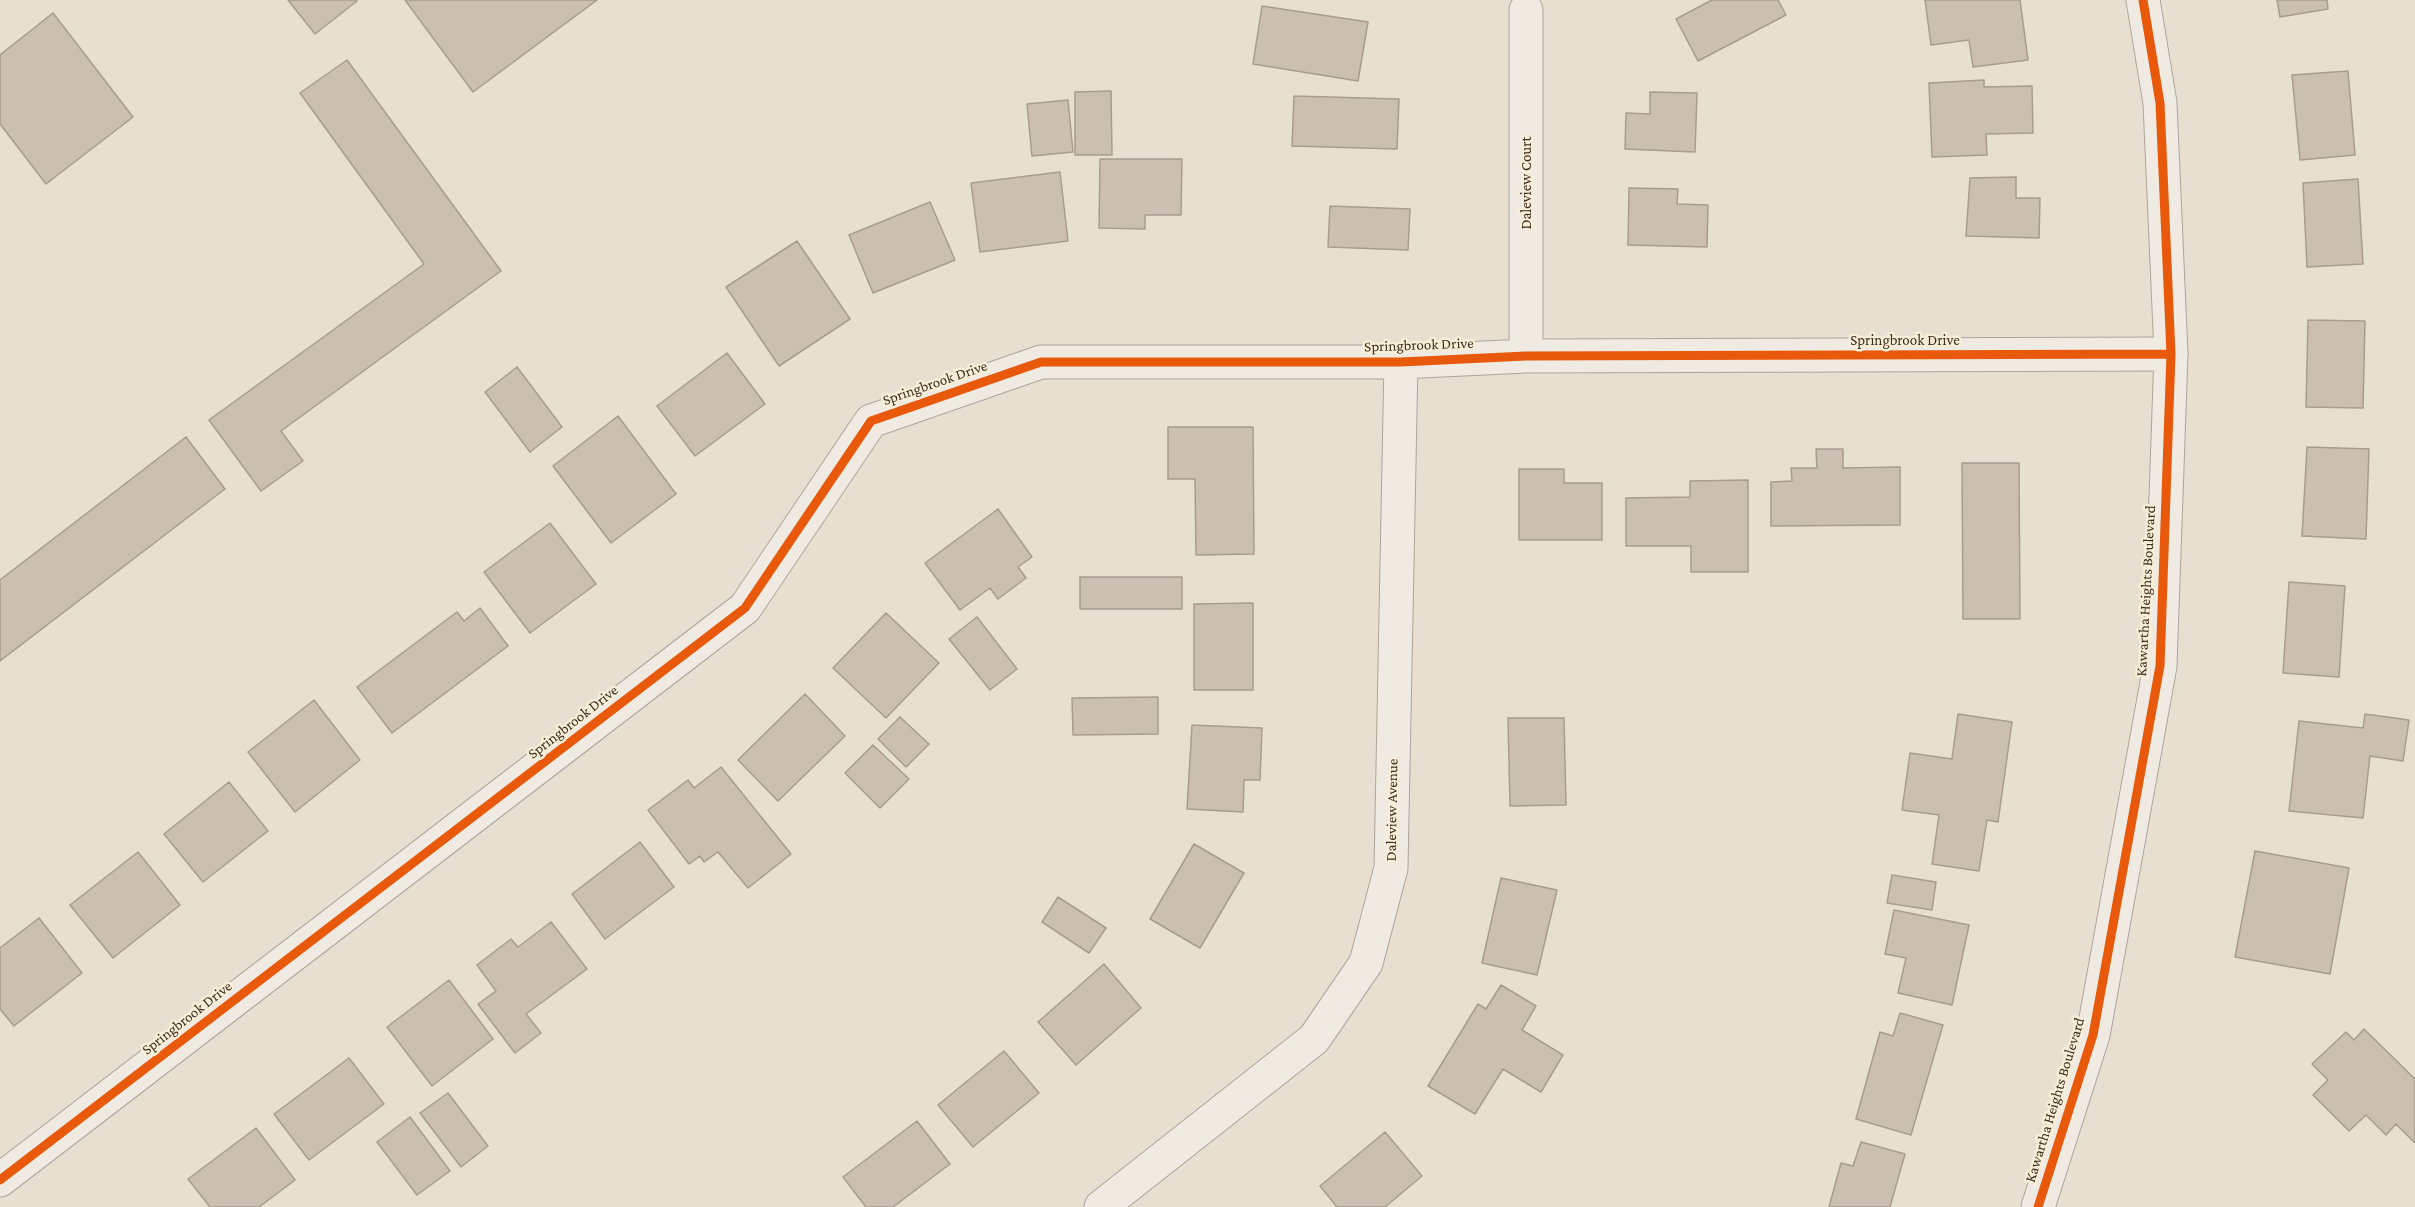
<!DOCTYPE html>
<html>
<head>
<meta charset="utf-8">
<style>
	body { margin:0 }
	canvas { display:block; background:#e7e0d1 }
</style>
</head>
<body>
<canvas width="2415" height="1207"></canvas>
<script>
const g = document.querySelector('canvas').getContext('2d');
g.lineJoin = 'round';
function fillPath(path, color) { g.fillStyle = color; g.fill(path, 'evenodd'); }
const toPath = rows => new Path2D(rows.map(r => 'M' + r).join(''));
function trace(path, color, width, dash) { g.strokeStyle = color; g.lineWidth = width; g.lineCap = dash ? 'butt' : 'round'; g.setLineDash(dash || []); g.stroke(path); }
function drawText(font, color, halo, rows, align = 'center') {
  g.font = font + ' "Crimson Pro",serif'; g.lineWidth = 5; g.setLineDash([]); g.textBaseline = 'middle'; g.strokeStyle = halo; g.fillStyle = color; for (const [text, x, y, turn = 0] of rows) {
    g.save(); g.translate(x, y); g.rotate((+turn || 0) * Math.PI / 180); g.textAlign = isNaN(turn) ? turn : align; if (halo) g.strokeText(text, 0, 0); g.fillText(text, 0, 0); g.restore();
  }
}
const building = toPath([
	[288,0,356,0,357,1,315,34,288,0],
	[405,0,597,0,473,92,405,0],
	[1712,0,1778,0,1786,15,1698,61,1676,19,1712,0],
	[1925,0,2020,0,2028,60,1973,67,1969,40,1931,45,1925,0],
	[2277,0,2327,0,2328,9,2280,17,2277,0],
	[1262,6,1368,22,1358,81,1253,64,1262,6],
	[53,13,133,117,46,184,0,124,0,55,53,13],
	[347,60,501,271,281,431,303,461,261,491,209,420,424,264,300,93,347,60],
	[2348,71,2355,155,2300,160,2292,75,2348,71],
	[1984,80,1984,87,2032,86,2033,133,1986,134,1987,155,1932,157,1929,83,1984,80],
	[1111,91,1112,155,1075,155,1075,92,1111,91],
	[1650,92,1697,93,1695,152,1625,149,1626,113,1650,114,1650,92],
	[1294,96,1399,99,1397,149,1292,146,1294,96],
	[1068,100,1073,152,1032,156,1027,104,1068,100],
	[1100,159,1182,159,1181,215,1145,215,1145,229,1099,228,1100,159],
	[1060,172,1068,241,980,252,971,183,1060,172],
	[2016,177,2016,198,2040,198,2039,238,1966,236,1970,178,2016,177],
	[2358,179,2363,264,2307,267,2303,183,2358,179],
	[1629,188,1678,189,1677,204,1708,205,1707,247,1628,245,1629,188],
	[930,202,955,260,873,293,849,235,930,202],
	[1330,206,1410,209,1408,250,1328,247,1330,206],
	[797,241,850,319,779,366,726,287,797,241],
	[2308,320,2365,321,2363,408,2306,407,2308,320],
	[727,353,765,404,695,456,657,406,727,353],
	[517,367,562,427,530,452,485,392,517,367],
	[618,416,676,494,611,543,553,466,618,416],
	[1168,427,1253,427,1254,554,1196,555,1195,479,1168,479,1168,427],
	[186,437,225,489,0,661,0,580,186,437],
	[2307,447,2369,449,2366,539,2302,536,2307,447],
	[1816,449,1843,449,1843,468,1900,467,1900,525,1771,526,1771,482,1792,481,1791,468,1817,468,1816,449],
	[1962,463,2019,463,2020,619,1963,619,1962,463],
	[1519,469,1564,469,1564,483,1602,483,1602,540,1519,540,1519,469],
	[1748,480,1748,572,1691,572,1691,546,1626,546,1626,498,1690,497,1690,481,1748,480],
	[998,509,1032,557,1018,567,1026,578,998,599,990,588,960,610,925,563,998,509],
	[550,523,596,584,530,633,484,572,550,523],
	[1080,577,1182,577,1182,609,1080,609,1080,577],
	[2289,582,2345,586,2339,677,2283,673,2289,582],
	[1253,603,1253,690,1194,690,1194,604,1253,603],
	[480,608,508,646,392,733,357,687,457,612,464,621,480,608],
	[886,613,939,663,886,718,833,668,886,613],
	[977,617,1017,669,990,690,949,639,977,617],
	[805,694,845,736,778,801,738,760,805,694],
	[1158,697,1158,734,1073,735,1072,698,1158,697],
	[314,700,360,760,295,812,248,752,314,700],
	[1958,714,2012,722,1998,822,1987,820,1979,871,1932,864,1939,815,1902,810,1910,753,1952,759,1958,714],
	[2365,714,2409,720,2403,761,2370,756,2363,818,2289,811,2299,721,2363,728,2365,714],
	[900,717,929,744,906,767,878,739,900,717],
	[1508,718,1564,718,1566,805,1510,806,1508,718],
	[1192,725,1262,728,1260,780,1244,780,1243,812,1187,809,1192,725],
	[873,745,909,779,880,808,845,773,873,745],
	[721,767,791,854,748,888,718,852,704,862,700,856,689,864,648,810,688,780,694,788,721,767],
	[229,782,268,831,203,882,164,834,229,782],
	[640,842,674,887,605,939,572,894,640,842],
	[1194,844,1244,873,1200,948,1150,919,1194,844],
	[2255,851,2349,868,2330,974,2235,957,2255,851],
	[138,852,180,905,113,958,70,905,138,852],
	[1892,875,1936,882,1932,910,1887,903,1892,875],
	[1501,878,1557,890,1537,975,1482,963,1501,878],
	[1058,897,1106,928,1089,953,1042,922,1058,897],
	[1894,910,1969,925,1952,1005,1898,993,1906,958,1885,954,1894,910],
	[39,918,82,973,14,1026,0,1009,0,948,39,918],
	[551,922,587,969,526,1014,541,1033,515,1053,478,1004,496,991,477,965,511,939,518,947,551,922],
	[1104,964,1141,1008,1076,1065,1038,1022,1104,964],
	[449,980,493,1039,432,1086,387,1027,449,980],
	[1501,985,1536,1006,1522,1030,1563,1055,1541,1092,1503,1069,1475,1114,1428,1086,1478,1004,1486,1009,1501,985],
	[1900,1013,1943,1025,1911,1135,1856,1119,1880,1032,1893,1036,1900,1013],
	[2364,1029,2415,1079,2415,1143,2396,1124,2386,1135,2366,1115,2349,1131,2313,1095,2328,1080,2312,1064,2346,1032,2354,1040,2364,1029],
	[1004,1051,1039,1093,973,1147,938,1105,1004,1051],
	[349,1058,384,1104,309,1160,274,1114,349,1058],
	[448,1093,488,1146,461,1167,420,1113,448,1093],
	[410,1117,450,1171,417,1195,377,1142,410,1117],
	[917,1121,950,1164,893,1207,866,1207,843,1177,917,1121],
	[256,1128,295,1180,259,1207,210,1207,188,1179,256,1128],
	[1385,1132,1422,1176,1385,1207,1337,1207,1320,1186,1385,1132],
	[1861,1142,1905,1154,1890,1207,1829,1207,1841,1163,1853,1166,1861,1142]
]);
const minor = toPath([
	[1526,10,1526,356],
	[0,1180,745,608,871,421,1041,362,1401,362,1526,356,2171,354],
	[1101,1207,1314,1039,1366,963,1391,868,1401,362]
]);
const tertiary = toPath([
	[2038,1207,2093,1035,2160,666,2171,354,2160,103,2143,0]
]);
const cycleway = toPath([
	[0,1180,745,608,871,421,1041,362,1401,362,1526,356,2171,354],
	[2038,1207,2093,1035,2160,666,2171,354,2160,103,2143,0]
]);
const streetNames = [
	["Daleview Court",1526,183,-90],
	["Springbrook Drive",1905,340],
	["Springbrook Drive",1419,345,-2],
	["Springbrook Drive",935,383,-19],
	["Kawartha Heights Boulevard",2146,591,-87],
	["Springbrook Drive",573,722,-38],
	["Daleview Avenue",1392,810,-89],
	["Springbrook Drive",187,1018,-38],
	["Kawartha Heights Boulevard",2055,1100,-73]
];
fillPath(building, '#cbbfb2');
trace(building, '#a89c90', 1.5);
trace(minor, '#ada599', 35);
trace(tertiary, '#ada599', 35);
trace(minor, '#efebe3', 33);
trace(tertiary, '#efebe3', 33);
trace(cycleway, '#e8590c', 9);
drawText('15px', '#3d2e20', '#f7eed8', streetNames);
</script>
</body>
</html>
